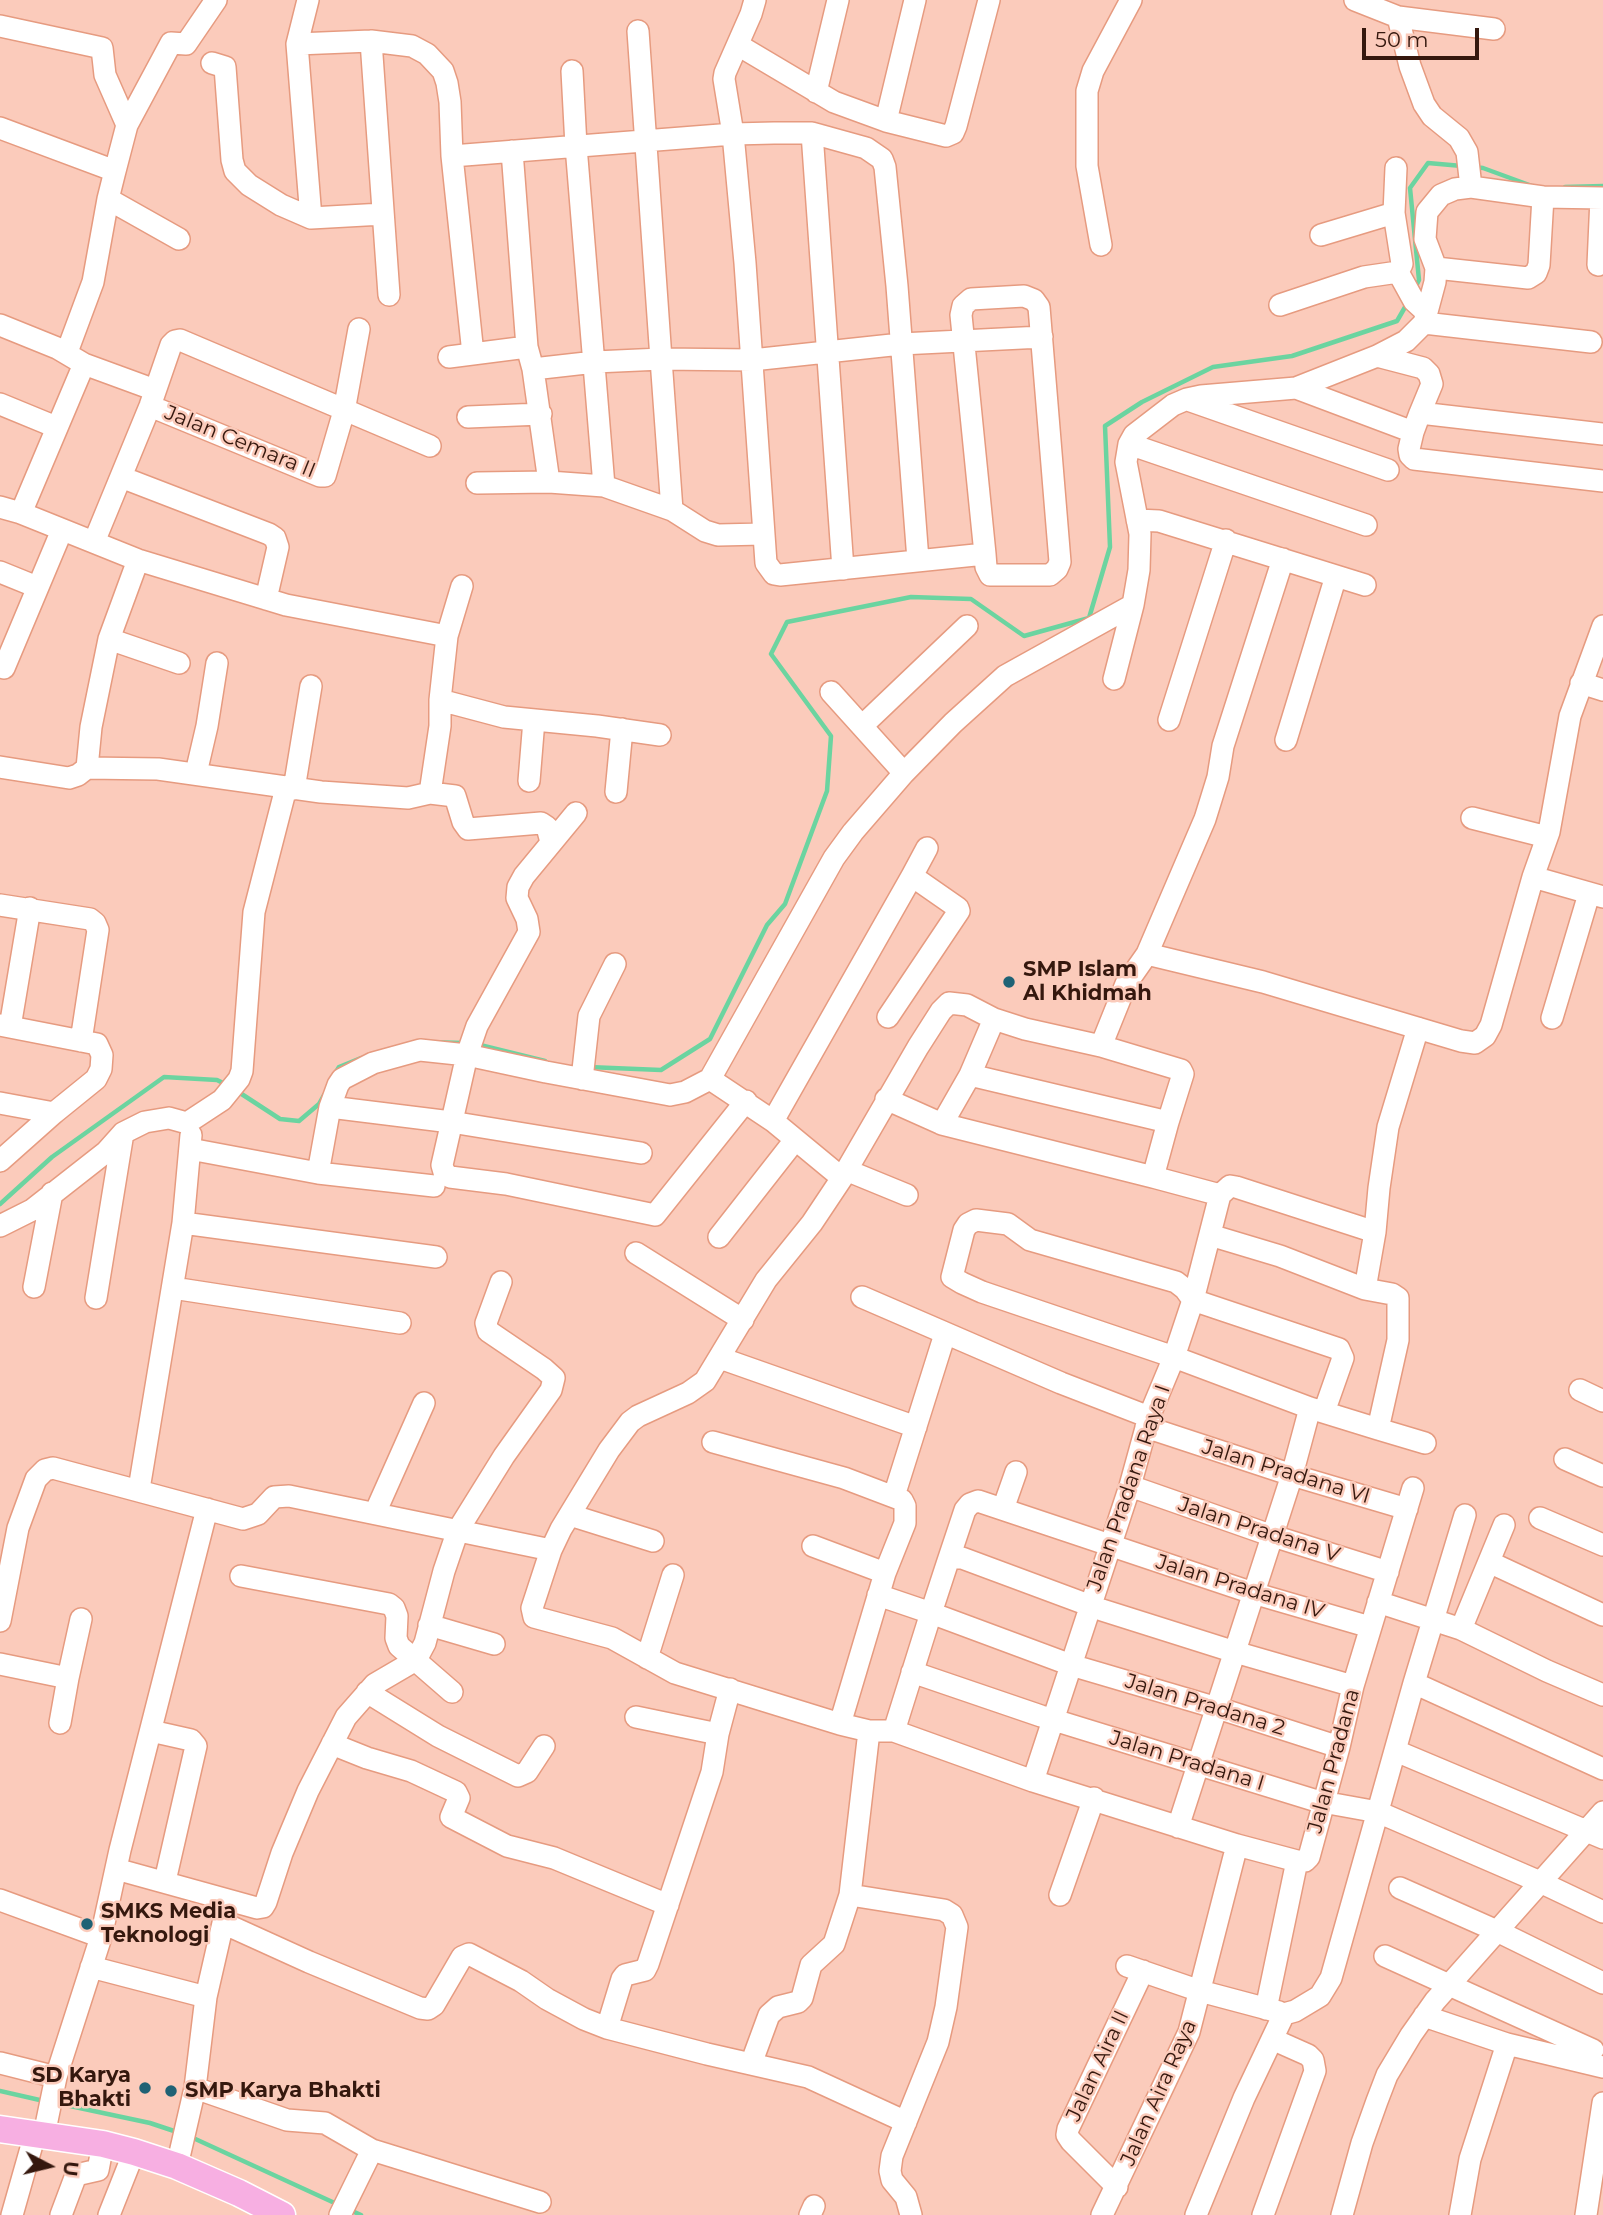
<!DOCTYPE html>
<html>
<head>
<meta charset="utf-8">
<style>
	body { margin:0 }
	#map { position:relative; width:1603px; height:2215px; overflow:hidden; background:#fbcbbb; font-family:Montserrat,sans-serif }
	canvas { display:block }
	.north { position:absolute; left:14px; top:2131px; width:70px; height:70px; -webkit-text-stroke:5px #fbcbbb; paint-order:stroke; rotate:97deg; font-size:19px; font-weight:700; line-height:28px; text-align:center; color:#35180e }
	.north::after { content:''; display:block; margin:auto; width:24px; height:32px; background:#35180e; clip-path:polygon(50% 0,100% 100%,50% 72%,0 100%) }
	.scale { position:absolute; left:1362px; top:28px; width:117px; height:32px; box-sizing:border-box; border:4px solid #35180e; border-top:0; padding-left:9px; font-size:21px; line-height:24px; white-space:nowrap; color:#35180e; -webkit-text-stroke:5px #fbcbbb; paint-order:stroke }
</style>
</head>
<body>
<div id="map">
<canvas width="1603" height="2215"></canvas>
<div class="north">U</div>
<div class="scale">50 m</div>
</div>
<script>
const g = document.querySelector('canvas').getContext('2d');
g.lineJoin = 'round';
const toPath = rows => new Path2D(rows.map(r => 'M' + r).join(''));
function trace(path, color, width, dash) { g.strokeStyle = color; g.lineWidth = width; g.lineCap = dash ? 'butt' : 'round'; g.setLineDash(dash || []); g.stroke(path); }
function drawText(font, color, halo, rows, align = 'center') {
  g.font = font + ' Montserrat,sans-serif'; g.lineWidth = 5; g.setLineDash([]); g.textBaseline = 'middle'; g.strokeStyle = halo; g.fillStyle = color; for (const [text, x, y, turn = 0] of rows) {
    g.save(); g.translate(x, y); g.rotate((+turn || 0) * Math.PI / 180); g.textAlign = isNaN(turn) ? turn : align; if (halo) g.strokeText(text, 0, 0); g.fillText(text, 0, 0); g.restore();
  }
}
const stream = toPath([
	[1474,167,1483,168,1532,186],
	[1565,187,1603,186],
	[1415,288,1419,280,1410,188,1428,163,1462,166],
	[424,1042,464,1043],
	[476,1044,545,1061],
	[588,1067,661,1070,710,1039,767,925,785,904,827,791,831,736,771,654,787,622,911,597,971,599,1024,636,1089,618,1110,547,1105,426,1142,402,1213,367,1292,356,1397,321,1408,302],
	[336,1072,339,1067,361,1058],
	[237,1091,280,1119,299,1121,319,1104,324,1095],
	[0,1204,52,1157,164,1077,217,1080,227,1085],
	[0,2091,44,2101],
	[56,2103,150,2123,180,2133],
	[191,2137,339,2205],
	[350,2210,361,2215]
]);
const minor = toPath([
	[308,0,297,44,311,218,383,214],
	[755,0,751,14,725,73,724,79,733,134,745,263,766,563,774,574,780,575,985,554,986,567,990,575,1050,575,1057,569,1060,562,1039,307,1034,300,1024,296,971,299,963,306,961,315,985,554],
	[1398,17,1494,29],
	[0,26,102,48,105,75,127,125],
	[638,31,661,359,752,360,901,344,1042,337],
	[371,41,389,295],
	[297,44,371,41,412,46,427,54,443,71,447,83,450,102,452,156,473,354],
	[738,45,834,102,886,121,946,136,953,133,956,126,989,0],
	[212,63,225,67,232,160,235,171,249,185,281,205,311,218],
	[816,92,838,0],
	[886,121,915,0],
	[0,128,115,171,108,199,93,282,67,352],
	[812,133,843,569],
	[512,151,527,347,533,369,595,362,661,359,672,510,705,531,718,535,763,534],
	[452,156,733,134,774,133,812,133,866,148,882,159,885,167,897,286,918,560],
	[1396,168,1394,213,1402,264,1398,272],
	[115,171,127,125,171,43,186,44,216,0],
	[1471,187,1543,197,1603,198],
	[108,199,179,239],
	[1321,235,1394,213],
	[1101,245,1087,166,1087,91,1093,71,1131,0],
	[1598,265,1601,198],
	[1436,268,1528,278,1536,273,1539,265,1543,197],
	[1398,272,1414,301,1426,312],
	[1280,305,1364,277,1398,272],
	[1424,323,1591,342],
	[0,325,57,348,84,364,155,390],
	[1377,356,1423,368,1429,374,1432,384,1420,413],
	[449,357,527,347],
	[533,369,549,482,604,486,576,146,572,71],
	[1296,388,1413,432,1409,449,1410,455,1414,459,1603,481],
	[1188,400,1388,470],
	[0,404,56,427],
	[150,406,320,476,325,476,344,411,359,329],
	[468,417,541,414],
	[1413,432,1420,413,1603,434],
	[1129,444,1366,525],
	[121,477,269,534,275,538,278,547,266,599],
	[477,483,549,482],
	[604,486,672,510],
	[0,507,21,513,138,560,286,605,447,636],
	[21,513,84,364],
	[1137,520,1159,521,1365,585],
	[94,542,150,406,171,345,175,341,180,340,430,446],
	[0,572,37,587],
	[109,639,179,663],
	[4,668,62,530],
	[1114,679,1133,605],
	[1581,683,1603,690],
	[831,692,904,773],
	[440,700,504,717,597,726,660,735],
	[1169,720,1226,540],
	[862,726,967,626],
	[1286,740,1336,576],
	[0,767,69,778,78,775,87,768,91,727,109,639,138,560],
	[87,768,158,769,321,792,408,798,430,793,440,726,440,700,447,636,462,586],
	[196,773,207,726,217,663],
	[529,781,534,720],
	[294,789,311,686],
	[616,792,622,729],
	[430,793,455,796,463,822,468,829,541,823,547,827,551,842],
	[576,813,524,876,518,887,517,898,527,919,529,932,477,1026,467,1055,442,1165,444,1172,450,1177,506,1184,655,1215,746,1101],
	[1472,818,1547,837],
	[912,876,927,848],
	[1533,877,1549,832,1570,716,1603,626],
	[0,905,90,919,95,923,98,930,81,1041],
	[1147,954,1205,819,1218,777,1223,746,1283,559],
	[1552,1018,1589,894],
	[0,1025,97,1044,102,1055,101,1069,96,1079,54,1113,0,1161],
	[10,1027,30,908],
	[1101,1046,1181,1070,1183,1074,1168,1122],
	[970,1075,1168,1122,1153,1177,1220,1195],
	[582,1079,589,1016,615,964],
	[710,1079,773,1121,842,1178],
	[886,1099,942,1124,970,1075,994,1019],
	[0,1103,54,1113],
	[330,1107,451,1122,641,1153],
	[773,1121,912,876,958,908,959,911,888,1017],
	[942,1124,1153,1177],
	[190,1149,318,1173,330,1107,338,1085,342,1079,373,1063,420,1050,467,1055,546,1072,670,1095,685,1092,710,1079,834,858,853,832,904,773,953,723,1005,676,1133,605,1139,570,1140,534,1126,462,1129,444,1134,435,1173,405,1187,399,1201,396,1296,388,1377,356,1406,341,1424,323,1435,282,1436,268,1425,239,1427,212,1441,195,1455,189,1471,187,1467,152,1459,138,1432,116,1424,104,1410,66,1398,17,1355,0],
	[846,1170,907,1195],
	[318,1173,434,1186],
	[1220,1195,1230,1186,1236,1187,1375,1232],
	[183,1223,436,1257],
	[0,1226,32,1210,106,1152,123,1133,145,1122,169,1118,187,1123,222,1100,239,1079,242,1071,254,912,286,788],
	[1210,1235,1280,1256,1365,1289,1392,1294,1398,1298,1398,1340,1378,1429],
	[719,1237,795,1140],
	[636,1253,743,1320],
	[34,1287,52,1193],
	[173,1288,400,1323],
	[1365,1289,1375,1232,1379,1188,1388,1127,1418,1028],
	[862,1297,1061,1383,1149,1417],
	[96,1298,123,1133],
	[720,1358,916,1427],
	[1580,1390,1603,1401],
	[1324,1412,1343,1358,1339,1349,1193,1300,1185,1289,1176,1282,1030,1240,1008,1224,976,1220,968,1224,964,1230,952,1277,962,1283,982,1292,1174,1357,1310,1408,1378,1429,1425,1443],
	[1146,1427,1292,1475,1407,1509],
	[713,1442,844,1478,902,1500,905,1506,905,1523,885,1573],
	[1565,1459,1603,1476],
	[1130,1486,1270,1535,1388,1572],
	[139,1489,183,1223,191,1135],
	[894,1496,945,1334],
	[1003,1509,1016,1472],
	[375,1513,424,1403],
	[570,1515,653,1541],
	[1540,1518,1603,1545],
	[813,1546,885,1573,840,1724],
	[948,1561,965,1510,970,1504,978,1501,1253,1593,1370,1627],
	[1489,1562,1603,1615],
	[241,1576,389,1604,394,1608,397,1616,396,1638,399,1646,452,1692],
	[878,1595,931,1613,894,1731],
	[1378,1602,1461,1629,1547,1671,1603,1695],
	[0,1621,18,1528,36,1479,45,1470,53,1468,243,1519,258,1514,274,1497,289,1496,551,1550],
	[429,1625,494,1644],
	[1461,1629,1504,1525],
	[647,1658,673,1575],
	[0,1664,68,1678,81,1619],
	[912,1672,1041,1716,1317,1801,1378,1812,1540,1882,1603,1912],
	[1414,1683,1603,1769],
	[367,1692,438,1736,518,1776,527,1772,544,1746],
	[636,1717,718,1734],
	[60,1723,68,1678],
	[151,1731,191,1740,196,1746,165,1881],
	[332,1744,367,1758,411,1771,456,1792,459,1798,451,1817,507,1846,554,1858,668,1905],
	[1339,1747,1224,1710,1071,1665,931,1613,948,1561,954,1558,962,1558,1102,1610,1235,1652,1353,1686],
	[1396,1751,1603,1838],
	[1033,1781,1130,1486,1149,1417,1174,1357,1193,1300,1220,1195],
	[1178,1827,1292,1475,1310,1408],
	[1297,1861,1237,1845,1033,1781,894,1731,869,1731,840,1724,675,1673,612,1638,534,1617,532,1608,551,1550,561,1529,609,1450,630,1422,638,1416,688,1393,705,1381,766,1280,812,1223,842,1178,918,1047,941,1011,949,1003,967,1005,994,1019,1025,1029,1101,1046,1126,984,1147,954,1263,982,1461,1041,1475,1043,1485,1036,1491,1025,1533,877,1603,897],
	[116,1869,257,1908,263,1907,266,1902,282,1853,308,1791,346,1717,375,1684,416,1660,425,1643,444,1571,458,1530,504,1456,551,1390,554,1378,544,1369,488,1331,486,1323,501,1282],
	[1400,1888,1497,1931,1603,1983],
	[850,1895,944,1910,952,1915,957,1927,946,2007,938,2042,892,2156,890,2171,892,2180,906,2197,911,2215],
	[1060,1895,1094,1798],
	[0,1900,101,1937],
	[223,1923,309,1962,420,2008,428,2009,434,2005,462,1957,469,1954,521,1981,547,1999,584,2019,607,2028,707,2054,808,2077,906,2122],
	[1385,1956,1593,2050],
	[1127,1966,1200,1991,1279,2012],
	[91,1967,206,1997],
	[1266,2009,1297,1861,1305,1861,1309,1857,1339,1747,1353,1686,1413,1488],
	[1424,2016,1507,2044,1470,2159,1460,2215],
	[607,2028,622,1979,625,1975,645,1970,648,1964,712,1772,718,1734,730,1689],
	[1507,2044,1603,2067],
	[0,2063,56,2077],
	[751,2064,769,2015,778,2007,798,2002,802,1998,811,1965,834,1944,850,1895,869,1731],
	[195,2088,287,2120,325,2123,372,2150,540,2202],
	[44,2135,56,2077,101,1937,120,1850,207,1509],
	[177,2166,195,2088,206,1997,226,1910],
	[1117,2187,1071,2141,1067,2135,1068,2129,1143,1971],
	[12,2215,35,2134],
	[61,2215,76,2175,98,2170,103,2144],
	[109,2215,134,2152],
	[340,2215,372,2150],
	[810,2215,814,2206],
	[1102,2215,1189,2032,1237,1845],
	[1196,2215,1244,2098,1284,2014,1295,2011,1320,1996,1331,1978,1414,1683,1465,1515],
	[1263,2215,1315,2071,1313,2060,1308,2055,1272,2039],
	[1342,2215,1362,2143,1377,2101,1387,2075,1411,2035,1435,2001,1603,1812],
	[1586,2215,1603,2103]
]);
const major = toPath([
	[0,2129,103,2144,134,2152,177,2166,239,2193,282,2215]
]);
const markers = [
	[1009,982,7,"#1f6275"],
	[87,1924,7,"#1f6275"],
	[145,2088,7,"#1f6275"],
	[171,2091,7,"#1f6275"]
];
const streetNames = [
	["Jalan Cemara II",240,442,22],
	["Jalan Pradana VI",1286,1472,17],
	["Jalan Pradana Raya I",1129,1488,-71],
	["Jalan Pradana V",1259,1530,18],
	["Jalan Pradana IV",1240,1587,17],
	["Jalan Pradana 2",1205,1705,17],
	["Jalan Pradana I",1187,1761,17],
	["Jalan Pradana",1334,1761,-75],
	["Jalan Aira II",1098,2066,-65],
	["Jalan Aira Raya",1159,2093,-66]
];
const poiNames = [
	["SMP Islam",1023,970],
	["Al Khidmah",1023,994],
	["SMKS Media",101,1912],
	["Teknologi",101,1936],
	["SD Karya",131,2076,"right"],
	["Bhakti",131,2100,"right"],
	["SMP Karya Bhakti",185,2091]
];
trace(stream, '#6bd4a0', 4.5);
trace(minor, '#e69b80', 24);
trace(major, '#fff', 29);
trace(minor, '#fff', 21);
trace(major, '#f7afe2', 26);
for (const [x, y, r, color] of markers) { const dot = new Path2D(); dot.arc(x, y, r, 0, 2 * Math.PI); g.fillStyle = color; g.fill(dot); trace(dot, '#fbcbbb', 2.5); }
drawText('21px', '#35180e', '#fbcbbb', streetNames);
drawText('bold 21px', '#35180e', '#fbcbbb', poiNames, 'left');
</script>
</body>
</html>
